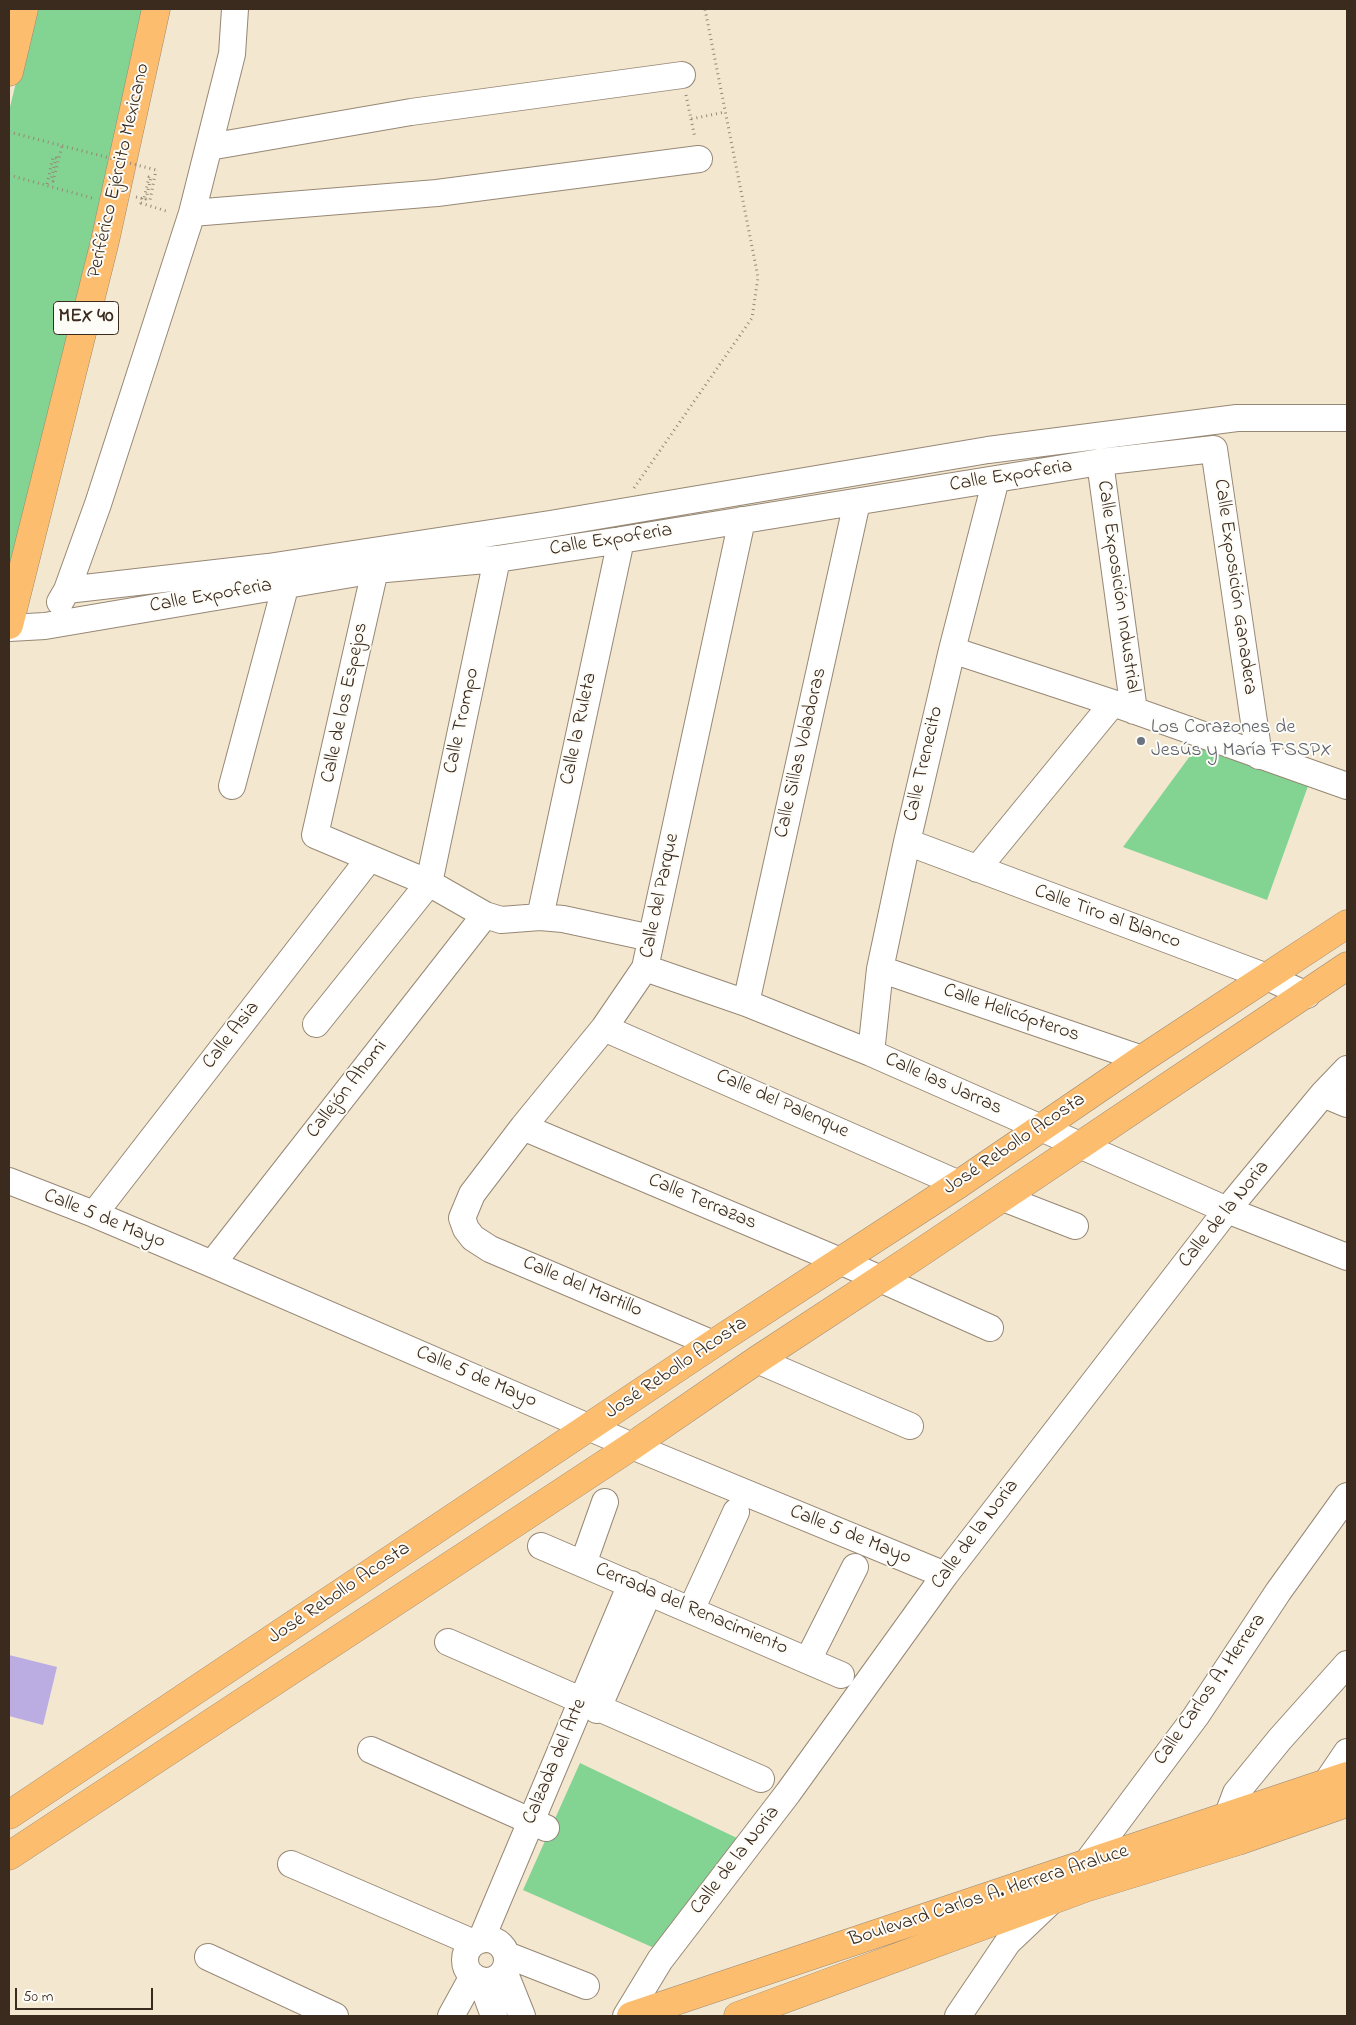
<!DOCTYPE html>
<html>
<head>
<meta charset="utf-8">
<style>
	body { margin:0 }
	#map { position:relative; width:1356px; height:2025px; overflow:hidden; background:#f3e7cf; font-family:"Indie Flower",sans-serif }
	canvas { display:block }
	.frame { position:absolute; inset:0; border:10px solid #3b2a1e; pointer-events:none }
	.scale { position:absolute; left:15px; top:1988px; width:138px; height:22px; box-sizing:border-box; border:2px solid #3b2a1e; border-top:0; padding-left:6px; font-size:15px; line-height:18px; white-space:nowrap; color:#3b2a1e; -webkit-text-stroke:4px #fdfcf7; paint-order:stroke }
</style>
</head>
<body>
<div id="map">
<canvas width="1356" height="2025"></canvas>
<div class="frame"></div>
<div class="scale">50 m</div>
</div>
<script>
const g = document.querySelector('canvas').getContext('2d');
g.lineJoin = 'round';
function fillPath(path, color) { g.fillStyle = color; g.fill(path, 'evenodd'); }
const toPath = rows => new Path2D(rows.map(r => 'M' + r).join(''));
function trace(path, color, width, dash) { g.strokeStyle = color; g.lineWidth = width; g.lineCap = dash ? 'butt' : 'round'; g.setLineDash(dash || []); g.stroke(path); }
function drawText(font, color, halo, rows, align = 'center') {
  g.font = font + ' "Indie Flower",sans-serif'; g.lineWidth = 4; g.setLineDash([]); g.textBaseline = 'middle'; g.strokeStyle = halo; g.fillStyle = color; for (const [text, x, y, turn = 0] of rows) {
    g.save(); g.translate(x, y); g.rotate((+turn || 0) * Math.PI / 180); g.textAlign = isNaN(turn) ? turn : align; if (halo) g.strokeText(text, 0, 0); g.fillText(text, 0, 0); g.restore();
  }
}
const green = toPath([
	[34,9,147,9,9,595,9,111],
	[1204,737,1312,775,1267,900,1123,847],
	[580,1763,739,1839,661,1951,523,1890]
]);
const building = toPath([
	[9,1655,57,1667,43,1725,9,1716]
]);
const path = toPath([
	[686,95,691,119,725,112],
	[691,119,695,138],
	[9,175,92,198],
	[47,184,53,157,56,158,51,180,53,181,62,146],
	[136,197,144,199,149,177,151,177,146,199,150,200,156,170],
	[142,198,141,203,169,212],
	[634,488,752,318,758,277,705,9]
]);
const minor = toPath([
	[209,147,411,112,682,75],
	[192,213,437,193,699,159],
	[1100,462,1134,711],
	[375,570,315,835,429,883,485,915,501,920,540,917,563,919,651,938],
	[67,590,268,567,550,524,988,450,1237,418,1347,418],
	[60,602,67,590,98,504,192,213,232,54,235,9],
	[9,628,45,626,375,570,497,559,621,540,1100,462,1214,449,1259,756],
	[952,650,1113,703,1347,786],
	[232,786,286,584],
	[907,842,1267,977,1307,995],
	[977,869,1113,703],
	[540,917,621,540],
	[645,968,746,1003,871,1053,1227,1210,1347,1257],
	[880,969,1142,1059],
	[746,1003,857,502],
	[316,1024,429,883,497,559],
	[604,1028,959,1184],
	[871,1053,880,969,907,842,952,650,996,479],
	[1323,1094,1347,1104],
	[523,1127,840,1261,990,1328],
	[9,1181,94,1214,212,1264,632,1446,945,1575],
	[1003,1198,1075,1226],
	[94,1214,369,859],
	[212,1264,485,915],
	[713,1344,490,1249,473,1238,466,1229,462,1218,472,1194,523,1127,604,1028,645,968,742,520],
	[757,1360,910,1426],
	[541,1546,841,1675],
	[583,1564,605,1502],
	[691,1610,736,1512],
	[448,1642,761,1779],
	[808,1660,855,1567],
	[597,1710,649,1592],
	[371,1750,546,1828],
	[1326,1783,1347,1752],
	[1234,1833,1227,1817,1236,1793,1280,1739,1347,1664],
	[291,1864,474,1943],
	[1085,1873,1085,1865,1196,1716,1278,1592,1347,1496],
	'465 1960a21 21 0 1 1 42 0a21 21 0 1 1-42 0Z',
	[481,1940,631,1584],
	[507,1955,586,1986],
	[208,1957,335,2016],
	[504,1971,522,2016],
	[481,1980,494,2016],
	[451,2016,473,1976],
	[626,2016,660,1960,788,1793,945,1575,1227,1210,1323,1094,1347,1069],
	[958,2016,1008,1942,1049,1903]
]);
const major = toPath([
	[9,1815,713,1344,959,1184,1142,1059,1347,924],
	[9,1856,632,1446,757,1360,914,1257,1347,966],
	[631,2016,1347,1776],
	[738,2016,1085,1888,1238,1841,1347,1803]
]);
const highway = toPath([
	[9,72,24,9],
	[9,625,105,241,156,9]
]);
const pathBridge = toPath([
	[9,132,156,170]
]);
const markers = [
	[1141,741,5,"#6b7280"]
];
const shields = [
	[86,318,65]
];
const shieldNames = [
	["MEX 40",86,318]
];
const streetNames = [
	["Periférico Ejército Mexicano",120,171,-77],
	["Calle Expoferia",1011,477,-9],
	["Calle Expoferia",611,541,-9],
	["Calle Exposición Industrial",1117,587,82],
	["Calle Exposición Ganadera",1234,587,82],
	["Calle Expoferia",211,597,-10],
	["Calle de los Espejos",346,703,-78],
	["Calle Trompo",463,721,-78],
	["Calle la Ruleta",580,729,-78],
	["Calle Sillas Voladoras",802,753,-77],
	["Calle Trenecito",925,764,-77],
	["Calle del Parque",661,896,-78],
	["Calle Tiro al Blanco",1107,918,20],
	["Calle Helicópteros",1011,1014,19],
	["Calle Asia",232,1036,-52],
	["Calle las Jarras",943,1085,24],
	["Callejón Ahomi",348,1090,-52],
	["Calle del Palenque",782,1105,24],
	["José Rebollo Acosta",1015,1145,-34],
	["Calle Terrazas",702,1203,23],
	["Calle de la Noria",1225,1215,-51],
	["Calle 5 de Mayo",104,1220,22],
	["Calle del Martillo",582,1288,23],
	["José Rebollo Acosta",677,1369,-34],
	["Calle 5 de Mayo",476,1378,23],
	["Calle de la Noria",976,1535,-53],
	["Calle 5 de Mayo",850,1536,22],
	["José Rebollo Acosta",340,1594,-34],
	["Cerrada del Renacimiento",691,1610,23],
	["Calle Carlos A. Herrera",1211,1690,-55],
	["Calzada del Arte",556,1762,-67],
	["Calle de la Noria",736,1861,-52],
	["Boulevard Carlos A. Herrera Araluce",989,1897,-18]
];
const worshipNames = [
	["Los Corazones de",1151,729],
	["Jesús y María FSSPX",1151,752]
];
fillPath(green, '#83d392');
fillPath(building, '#bbade2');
trace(minor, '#978876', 28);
trace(major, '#978876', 29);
trace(highway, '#978876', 29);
trace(path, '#978876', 3, [1, 4]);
trace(minor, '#fff', 26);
trace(major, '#fcbd6f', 28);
trace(highway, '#fcbd6f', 28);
trace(pathBridge, '#978876', 3, [1, 4]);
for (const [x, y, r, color] of markers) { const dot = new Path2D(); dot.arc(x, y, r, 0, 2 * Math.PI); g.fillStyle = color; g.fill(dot); trace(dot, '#fdfcf7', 2); }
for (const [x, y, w] of shields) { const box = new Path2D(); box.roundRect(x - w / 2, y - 16.5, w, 33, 4); g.fillStyle = '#fdfcf7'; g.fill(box); trace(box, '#3b2a1e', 1); }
drawText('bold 19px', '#3b2a1e', null, shieldNames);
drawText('20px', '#3b2a1e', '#fdfcf7', streetNames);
drawText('20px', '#5b616d', '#fdfcf7', worshipNames, 'left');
</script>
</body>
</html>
